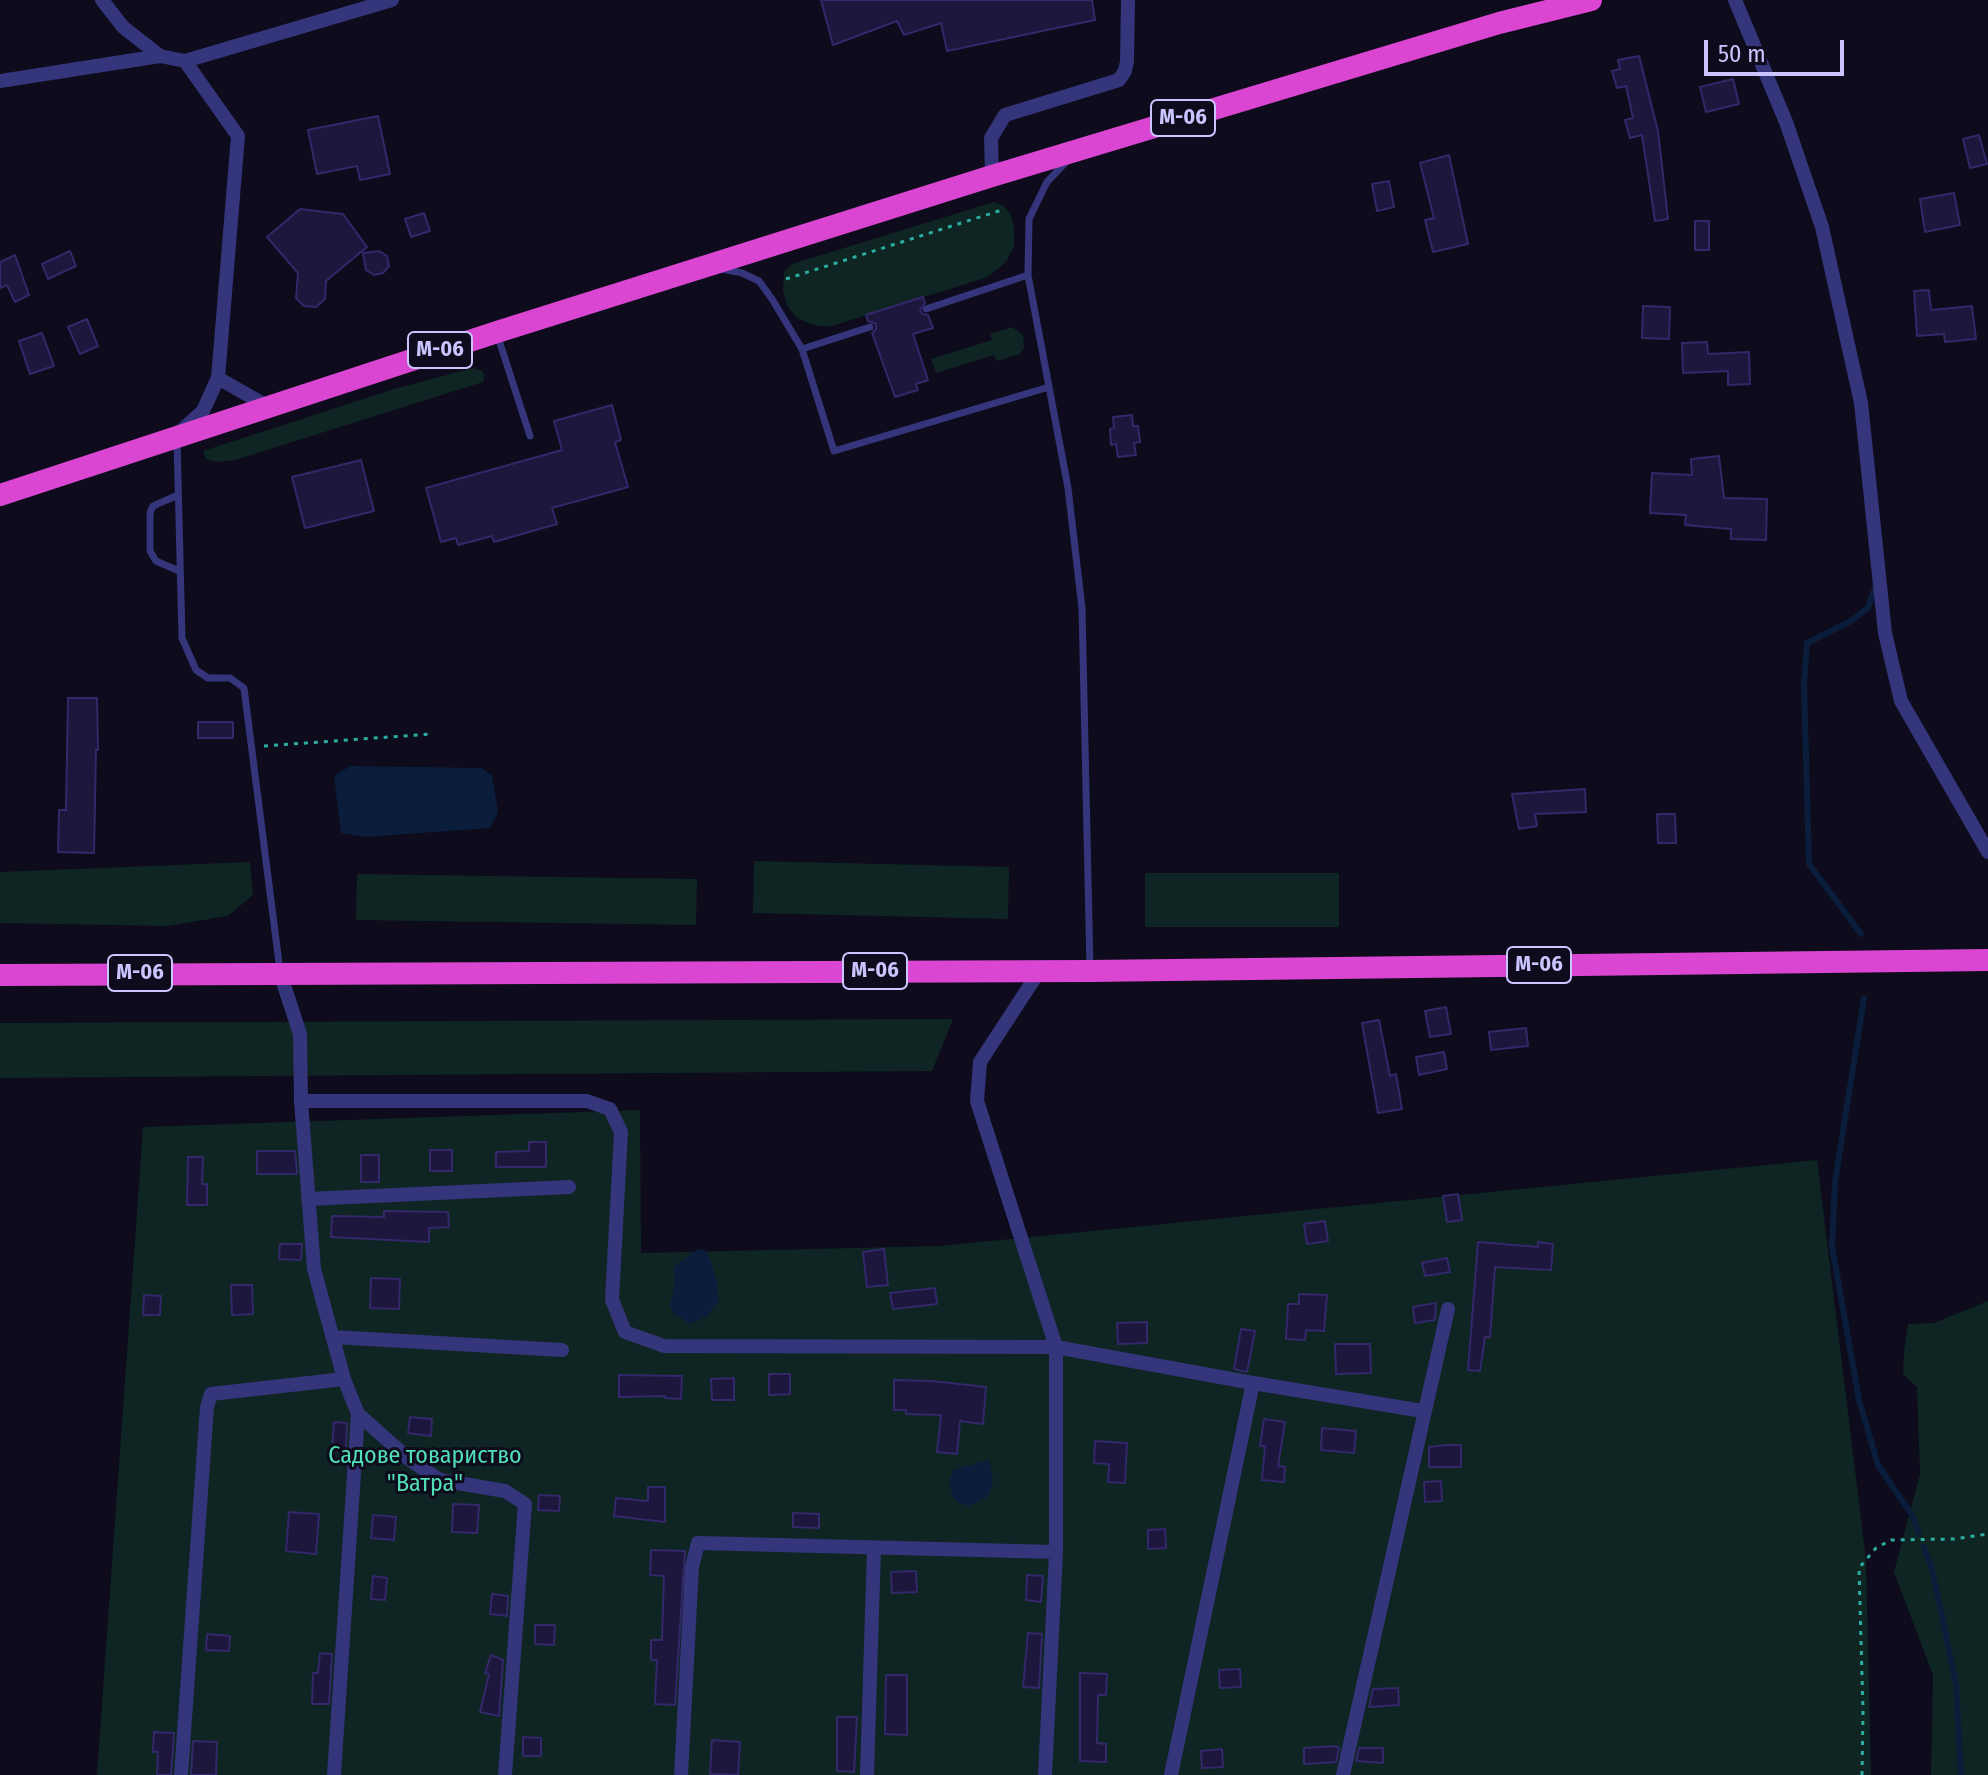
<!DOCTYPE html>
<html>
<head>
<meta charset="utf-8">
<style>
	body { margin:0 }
	#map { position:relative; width:1988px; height:1775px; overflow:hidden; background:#0d0b1c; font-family:"Fira Sans Condensed",sans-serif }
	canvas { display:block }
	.scale { position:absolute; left:1704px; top:40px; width:140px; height:36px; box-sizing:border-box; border:4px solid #cac5ff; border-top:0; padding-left:10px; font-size:24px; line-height:28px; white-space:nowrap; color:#cac5ff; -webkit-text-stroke:6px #0d0b1c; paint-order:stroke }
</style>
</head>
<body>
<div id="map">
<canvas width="1988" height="1775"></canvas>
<div class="scale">50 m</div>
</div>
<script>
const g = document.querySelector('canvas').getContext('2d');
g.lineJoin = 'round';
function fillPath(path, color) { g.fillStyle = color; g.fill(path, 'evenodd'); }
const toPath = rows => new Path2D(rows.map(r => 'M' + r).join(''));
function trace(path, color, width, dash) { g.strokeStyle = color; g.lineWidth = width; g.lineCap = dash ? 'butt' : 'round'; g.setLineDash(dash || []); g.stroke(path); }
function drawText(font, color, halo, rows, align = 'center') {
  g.font = font + ' "Fira Sans Condensed",sans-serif'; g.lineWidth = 6; g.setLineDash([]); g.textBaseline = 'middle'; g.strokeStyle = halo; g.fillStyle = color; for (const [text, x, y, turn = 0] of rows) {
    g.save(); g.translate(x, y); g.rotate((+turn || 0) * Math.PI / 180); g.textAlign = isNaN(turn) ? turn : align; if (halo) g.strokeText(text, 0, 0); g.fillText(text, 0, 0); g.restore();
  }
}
const green = toPath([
	[994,202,1004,206,1011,215,1014,228,1014,247,1006,262,988,277,832,326,819,326,808,323,796,317,787,305,783,291,784,272,792,264],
	[1012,327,1023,335,1024,348,1020,354,997,361,994,355,936,373,931,359,992,340,990,334],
	[473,368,481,370,485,375,483,382,235,460,216,462,206,459,203,451,394,389],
	[754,861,1009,867,1008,919,753,913],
	[250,862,253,895,228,916,167,926,0,923,0,872],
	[1145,873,1339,873,1339,927,1145,927],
	[357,874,697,879,696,925,356,920],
	[953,1019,932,1071,0,1078,0,1023],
	[640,1110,641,1253,939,1246,1817,1160,1866,1560,1871,1775,97,1775,143,1127],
	[1988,1301,1988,1775,1931,1775,1933,1675,1894,1572,1920,1474,1917,1387,1903,1374,1904,1352,1908,1324,1934,1323]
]);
const water = toPath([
	[350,766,481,768,492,775,498,812,490,828,365,837,341,833,334,776],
	[700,1249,705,1250,709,1256,717,1282,719,1301,707,1316,690,1324,673,1313,670,1305,674,1289,674,1267,693,1252],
	[989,1460,993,1480,988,1497,969,1506,959,1503,953,1497,949,1483,953,1470]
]);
const stream = toPath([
	[1861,934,1809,864,1804,684,1807,643,1851,621,1868,608,1876,585],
	[1864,998,1835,1182,1832,1246,1859,1400,1878,1465,1912,1515,1919,1534],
	[1924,1547,1932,1569,1956,1684,1961,1775]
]);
const building = toPath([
	[821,0,1092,0,1095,20,947,51,941,23,904,35,897,21,833,45,821,0],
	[1639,56,1658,131,1668,219,1655,221,1642,135,1630,138,1625,120,1633,118,1626,86,1617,88,1612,71,1620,69,1618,60,1639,56],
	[1733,79,1739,104,1706,112,1700,87,1733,79],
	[378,116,390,174,360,180,357,166,317,174,308,130,378,116],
	[1979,135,1987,164,1970,168,1963,139,1979,135],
	[1449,155,1468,244,1433,252,1425,220,1434,218,1420,163,1449,155],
	[1389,181,1394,207,1377,211,1372,184,1389,181],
	[1954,193,1960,225,1925,232,1920,199,1954,193],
	[300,209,343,214,367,247,326,281,325,299,316,307,304,306,296,298,298,273,267,237,300,209],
	[424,213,430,231,411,237,405,219,424,213],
	[1695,221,1709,221,1709,250,1695,250,1695,221],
	[70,251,76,266,48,279,42,264,70,251],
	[379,251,387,256,389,266,383,273,374,275,366,270,363,253,379,251],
	[15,255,29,295,15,302,7,285,0,288,0,262,15,255],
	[1929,290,1931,310,1972,306,1976,339,1945,342,1944,334,1917,336,1914,291,1929,290],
	[923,297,925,303,920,310,922,314,928,315,933,328,913,334,928,380,916,384,918,390,895,397,872,333,876,329,876,324,868,321,866,315,923,297],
	[1643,306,1670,307,1669,339,1642,338,1643,306],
	[87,319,98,346,80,354,68,327,87,319],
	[42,333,54,366,30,374,19,341,42,333],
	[1707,342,1708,354,1749,352,1750,384,1728,385,1728,371,1683,373,1682,343,1707,342],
	[612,405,621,440,615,442,628,487,552,508,557,524,494,542,492,536,458,545,456,538,441,542,426,488,562,450,554,421,612,405],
	[1132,415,1133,426,1138,426,1140,442,1134,443,1136,455,1118,457,1116,444,1111,445,1110,429,1114,428,1113,417,1132,415],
	[1719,456,1724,498,1767,499,1766,540,1731,539,1731,529,1685,525,1686,515,1650,513,1652,473,1692,475,1691,459,1719,456],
	[361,460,374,511,305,528,292,477,361,460],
	[68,698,97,698,98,750,96,750,94,853,58,852,59,810,66,810,68,698],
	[198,722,233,722,233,738,198,738,198,722],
	[1585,789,1586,812,1535,814,1537,826,1519,829,1512,794,1585,789],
	[1657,814,1675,814,1676,843,1658,843,1657,814],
	[1446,1007,1451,1034,1430,1037,1425,1011,1446,1007],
	[1379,1020,1390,1076,1396,1074,1402,1109,1378,1113,1362,1023,1379,1020],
	[1526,1028,1528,1046,1491,1050,1489,1032,1526,1028],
	[1444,1052,1447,1069,1419,1075,1416,1057,1444,1052],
	[529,1142,546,1142,546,1167,496,1167,496,1152,529,1151,529,1142],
	[430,1150,452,1150,452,1171,430,1171,430,1150],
	[257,1151,295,1151,297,1174,257,1174,257,1151],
	[361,1155,379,1155,379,1182,361,1182,361,1155],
	[188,1157,203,1157,202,1184,207,1184,207,1205,187,1205,188,1157],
	[1458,1194,1462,1220,1447,1222,1443,1196,1458,1194],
	[384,1211,448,1212,449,1227,429,1228,429,1242,331,1237,332,1216,384,1217,384,1211],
	[1325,1221,1328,1241,1307,1244,1304,1224,1325,1221],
	[1478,1242,1538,1247,1538,1242,1553,1244,1551,1270,1495,1267,1490,1337,1485,1337,1480,1371,1468,1370,1478,1242],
	[280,1244,302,1244,301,1260,279,1259,280,1244],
	[884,1249,888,1285,867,1287,863,1252,884,1249],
	[1447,1258,1450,1272,1425,1276,1422,1263,1447,1258],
	[371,1278,400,1279,399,1309,370,1308,371,1278],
	[231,1285,252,1285,253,1314,232,1315,231,1285],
	[935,1288,937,1304,893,1309,890,1293,935,1288],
	[1299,1294,1327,1295,1324,1331,1306,1330,1305,1340,1286,1339,1288,1304,1299,1304,1299,1294],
	[144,1295,161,1296,160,1315,143,1315,144,1295],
	[1436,1303,1435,1320,1415,1323,1413,1307,1436,1303],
	[1147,1322,1147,1343,1118,1344,1117,1323,1147,1322],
	[1241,1329,1255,1331,1247,1372,1234,1369,1241,1329],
	[1335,1344,1370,1344,1371,1373,1336,1374,1335,1344],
	[769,1374,790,1374,790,1394,769,1395,769,1374],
	[619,1375,682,1376,681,1399,665,1398,665,1396,619,1397,619,1375],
	[734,1378,734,1400,712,1400,711,1379,734,1378],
	[894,1380,932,1381,986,1387,983,1424,960,1421,957,1454,937,1452,941,1415,906,1414,906,1410,894,1410,894,1380],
	[410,1417,432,1419,431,1436,408,1433,410,1417],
	[1264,1419,1285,1422,1278,1466,1285,1467,1284,1482,1262,1480,1265,1446,1260,1446,1264,1419],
	[334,1422,347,1423,346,1451,332,1450,334,1422],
	[1322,1428,1356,1431,1354,1453,1321,1450,1322,1428],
	[1095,1441,1127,1443,1125,1483,1108,1482,1109,1464,1094,1463,1095,1441],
	[1447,1445,1461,1445,1461,1467,1429,1467,1429,1447,1447,1445],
	[1441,1481,1442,1501,1425,1502,1424,1482,1441,1481],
	[648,1487,665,1487,665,1522,614,1516,616,1498,648,1501,648,1487],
	[539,1495,560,1496,559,1511,538,1510,539,1495],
	[453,1504,479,1505,477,1533,452,1532,453,1504],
	[289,1512,319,1514,316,1554,286,1551,289,1512],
	[793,1513,819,1514,819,1528,793,1527,793,1513],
	[373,1515,396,1517,394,1540,371,1538,373,1515],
	[1165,1529,1166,1548,1148,1549,1148,1530,1165,1529],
	[651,1550,685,1551,675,1705,655,1704,657,1660,651,1660,651,1640,662,1640,664,1576,650,1575,651,1550],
	[916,1571,917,1592,892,1593,891,1572,916,1571],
	[1027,1575,1043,1576,1041,1602,1026,1600,1027,1575],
	[373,1576,387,1578,385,1600,371,1599,373,1576],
	[492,1594,508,1596,507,1616,490,1614,492,1594],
	[535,1625,555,1625,554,1645,535,1644,535,1625],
	[1028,1633,1042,1634,1039,1688,1023,1687,1028,1633],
	[207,1634,230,1636,229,1651,206,1650,207,1634],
	[320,1653,332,1654,329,1704,312,1704,313,1673,318,1673,320,1653],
	[491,1655,503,1660,499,1716,480,1712,489,1674,485,1673,491,1655],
	[1240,1669,1241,1687,1220,1688,1219,1670,1240,1669],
	[1080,1673,1107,1674,1106,1695,1098,1695,1097,1743,1106,1744,1106,1762,1080,1761,1080,1673],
	[886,1675,907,1675,907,1735,885,1734,886,1675],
	[1398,1688,1399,1705,1369,1707,1373,1689,1398,1688],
	[837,1717,857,1717,854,1772,837,1771,837,1717],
	[154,1732,174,1733,171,1775,157,1775,158,1752,153,1752,154,1732],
	[523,1737,541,1738,541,1756,523,1756,523,1737],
	[712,1740,740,1742,738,1775,710,1774,712,1740],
	[193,1741,217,1742,216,1775,191,1775,193,1741],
	[1335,1746,1339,1748,1336,1762,1304,1764,1304,1748,1335,1746],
	[1359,1748,1383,1748,1383,1763,1356,1761,1359,1748],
	[1222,1749,1223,1767,1202,1768,1201,1751,1222,1749]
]);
const path = toPath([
	[786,279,1005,209],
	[264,746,431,734],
	[1862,1775,1863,1712,1859,1568,1876,1548,1891,1540,1954,1539,1988,1534]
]);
const service = toPath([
	[1066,162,1047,182,1029,219,1028,275,1068,488,1082,608,1090,969],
	[722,269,742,273,759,281,772,299,802,349,834,451,1049,387],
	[926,309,1028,275],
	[497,334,530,436],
	[802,349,870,327],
	[177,440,182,638,196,670,208,678,230,678,244,688,280,971],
	[178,495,153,506,150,513,150,551,156,561,179,571]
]);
const minor = toPath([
	[102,0,123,27,160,56,185,61,238,136,218,378,203,411,181,431],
	[1735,0,1786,122,1822,227,1861,403,1885,633,1901,701,1988,852],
	[185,61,392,0],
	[0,81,160,56],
	[992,176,991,138,1005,115,1119,80,1125,71,1127,61,1128,0],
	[218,378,267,406],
	[1040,970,980,1062,977,1101,1056,1347,1056,1552,1045,1775],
	[280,973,300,1034,301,1101,314,1269,344,1379,358,1414,410,1460,440,1480,505,1491,525,1504,505,1775],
	[301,1101,587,1101,610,1109,621,1132,612,1300,625,1332,664,1346,1056,1347,1253,1383,1423,1411],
	[308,1199,569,1187],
	[333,1337,562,1350],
	[181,1775,207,1407,211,1394,344,1379],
	[334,1775,358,1414],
	[681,1775,692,1567,698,1543,1056,1552],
	[867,1775,874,1549],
	[1171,1775,1253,1383],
	[1343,1775,1448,1309]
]);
const trunk = toPath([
	[0,495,497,332,992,176,1499,23,1591,0],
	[0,975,1090,971,1988,960]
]);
const shields = [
	[1183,118,64],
	[440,350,64],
	[1539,965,64],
	[875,971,64],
	[140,973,64]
];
const shieldNames = [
	["М-06",1183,118],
	["М-06",440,350],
	["М-06",1539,965],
	["М-06",875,971],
	["М-06",140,973]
];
const parkNames = [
	["Садове товариство",425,1456],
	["\"Ватра\"",425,1484]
];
fillPath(green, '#0e2524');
fillPath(water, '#0a1e3c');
trace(stream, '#0a1e3c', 6);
fillPath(building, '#1d163d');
trace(building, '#332869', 2);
trace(path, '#2baea1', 3, [4, 6]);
trace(service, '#35357b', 7);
trace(minor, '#35357b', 14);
trace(trunk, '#da46d1', 22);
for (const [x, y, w] of shields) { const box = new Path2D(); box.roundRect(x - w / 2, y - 18, w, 36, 6); g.fillStyle = '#0d0b1c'; g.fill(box); trace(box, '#cac5ff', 2); }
drawText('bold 22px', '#cac5ff', null, shieldNames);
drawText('24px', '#51dfb6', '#0d0b1c', parkNames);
</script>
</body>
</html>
